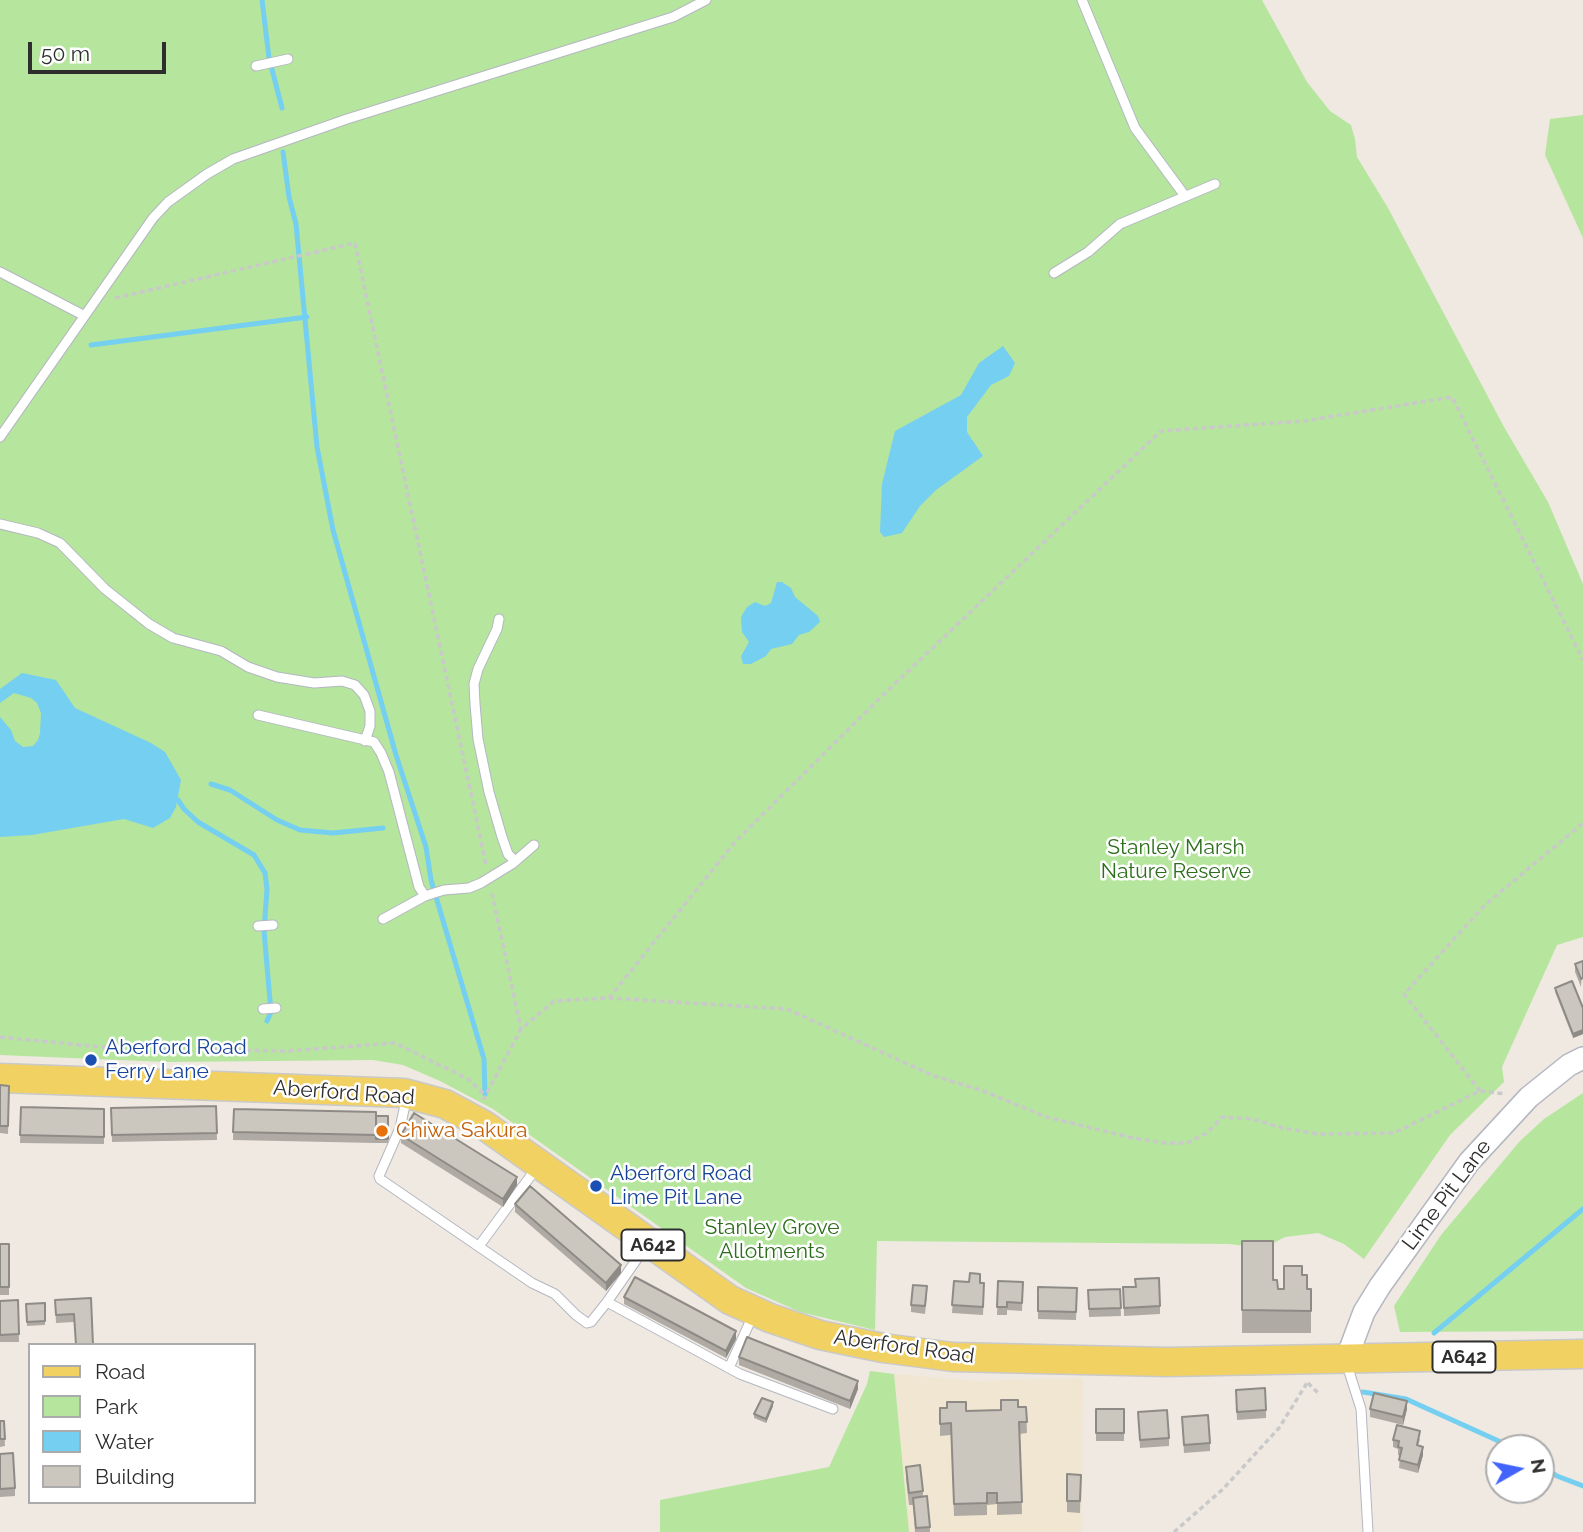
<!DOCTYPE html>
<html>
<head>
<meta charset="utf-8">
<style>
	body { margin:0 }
	#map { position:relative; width:1583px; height:1532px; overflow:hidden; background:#efe9e1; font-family:Raleway,sans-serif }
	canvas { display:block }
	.legend { position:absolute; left:28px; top:1343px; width:228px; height:161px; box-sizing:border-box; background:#fff; border:2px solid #ababab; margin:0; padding:9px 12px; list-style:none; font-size:21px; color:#2e2e2e }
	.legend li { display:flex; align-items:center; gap:14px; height:35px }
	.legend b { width:35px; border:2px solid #ababab }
	.north { position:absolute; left:1485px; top:1434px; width:70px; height:70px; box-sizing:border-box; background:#fff; border:2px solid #ababab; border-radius:50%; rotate:81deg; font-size:19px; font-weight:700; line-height:28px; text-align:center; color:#2e2e2e }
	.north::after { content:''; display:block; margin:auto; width:24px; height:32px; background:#4264fb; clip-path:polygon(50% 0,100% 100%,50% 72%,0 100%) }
	.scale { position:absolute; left:28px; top:42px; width:138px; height:32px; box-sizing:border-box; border:4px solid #2e2e2e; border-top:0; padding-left:9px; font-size:21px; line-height:24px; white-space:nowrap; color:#2e2e2e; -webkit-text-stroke:5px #fff; paint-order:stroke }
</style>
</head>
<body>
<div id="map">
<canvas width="1583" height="1532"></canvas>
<ul class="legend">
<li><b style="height:9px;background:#f2d163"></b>Road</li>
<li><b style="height:19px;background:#b6e59e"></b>Park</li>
<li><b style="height:19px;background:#75cff0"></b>Water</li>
<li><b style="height:19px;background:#cbc7bf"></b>Building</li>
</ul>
<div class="north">N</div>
<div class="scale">50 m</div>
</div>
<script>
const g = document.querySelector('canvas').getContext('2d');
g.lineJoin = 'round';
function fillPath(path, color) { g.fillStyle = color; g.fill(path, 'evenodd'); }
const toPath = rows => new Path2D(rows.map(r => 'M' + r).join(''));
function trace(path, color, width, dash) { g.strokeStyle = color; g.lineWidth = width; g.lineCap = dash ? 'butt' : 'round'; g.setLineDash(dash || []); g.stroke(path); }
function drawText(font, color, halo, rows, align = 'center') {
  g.font = font + ' Raleway,sans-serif'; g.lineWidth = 5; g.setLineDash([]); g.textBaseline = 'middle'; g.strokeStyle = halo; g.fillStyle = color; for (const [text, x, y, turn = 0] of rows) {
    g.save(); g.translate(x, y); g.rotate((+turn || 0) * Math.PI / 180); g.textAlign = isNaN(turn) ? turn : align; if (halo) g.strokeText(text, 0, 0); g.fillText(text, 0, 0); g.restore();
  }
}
const education = toPath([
	[894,1374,976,1381,1083,1378,1082,1532,909,1532]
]);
const green = toPath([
	[0,0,1262,0,1307,82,1330,111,1351,125,1355,139,1357,157,1388,208,1504,427,1548,502,1583,584,1583,937,1557,945,1502,1067,1504,1082,1450,1135,1364,1259,1344,1244,1318,1233,1285,1237,1264,1248,1229,1244,877,1241,875,1330,800,1312,746,1288,493,1109,440,1081,403,1065,373,1060,166,1062,0,1055],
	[1583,115,1583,238,1545,155,1550,119],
	[1583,1093,1583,1331,1400,1332,1394,1306,1441,1235,1520,1141,1544,1119],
	[870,1371,894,1374,909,1532,660,1532,660,1500,829,1467,867,1384]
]);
const water = toPath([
	[1003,346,1015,363,1009,376,991,385,967,417,967,432,983,456,936,490,920,506,902,533,884,537,880,532,882,484,895,431,961,395,979,363],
	[777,582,782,582,791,588,795,597,818,616,820,622,809,632,799,635,792,644,771,649,766,656,751,664,743,664,741,656,749,642,742,632,741,617,747,607,755,602,765,606,771,603],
	[22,673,56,680,75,708,151,743,165,752,181,780,176,807,170,818,153,828,124,819,32,835,0,837,0,717,11,730,15,741,23,747,33,746,38,740,40,733,41,713,37,703,31,698,14,693,0,703,0,689]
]);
const stream = toPath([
	[262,0,269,58,282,108],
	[283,152,289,197,296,224,317,447,333,530,396,755,426,847,431,880,484,1059,485,1095],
	[91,345,307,317],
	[211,784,230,790,277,820,300,830,333,833,383,828],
	[178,800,184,809,198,822,254,855,265,873,267,889,264,931,271,1012,267,1021],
	[1434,1333,1583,1209],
	[1363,1392,1406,1399,1514,1448],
	[1541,1465,1557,1476,1583,1486]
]);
const path = toPath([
	[115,298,355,243,486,865],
	[492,893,521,1029],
	[609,998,736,841,883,695,1161,431,1304,421,1452,397,1583,660],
	[0,1037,112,1048,287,1051,395,1043,468,1079,485,1095],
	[1480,1091,1404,994,1485,905,1583,823],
	[483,1100,521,1029,554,1001,609,998,787,1009,934,1076,981,1090,1046,1117,1133,1138,1165,1143,1187,1143,1207,1133,1222,1117,1252,1119,1283,1128,1317,1134,1394,1133,1480,1091,1506,1094],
	[1308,1383,1319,1394],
	[1174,1532,1223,1489,1279,1428,1307,1383]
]);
const service = toPath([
	[1082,0,1135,128,1185,196],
	[256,66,288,59],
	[0,272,83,315],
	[1054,273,1088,252,1120,224,1215,184],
	[0,437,153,218,168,202,207,174,233,159,347,119,673,17,706,0],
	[0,524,38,533,60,543,105,589,149,624,173,638,221,651,248,667,277,677,314,683,342,681,355,685,364,695,370,711,370,726,365,741],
	[499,619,497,629,478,669,474,684,475,704,478,739,489,792,502,837,508,854,515,861],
	[258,715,374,742,381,753,389,772,419,887,425,896],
	[383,919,425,896,444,890,469,888,481,883,512,864,534,845],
	[258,926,273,925],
	[263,1009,276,1008],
	[405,1105,400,1128,379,1176,380,1179,532,1283,555,1294,576,1315,587,1323,591,1322,607,1302,740,1374,833,1409],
	[479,1246,538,1166],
	[607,1302,646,1246],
	[1346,1362,1361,1409,1368,1532],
	[729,1368,754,1313]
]);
const tertiary = toPath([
	[1346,1360,1364,1312,1380,1286,1469,1162,1529,1097,1569,1065,1583,1058]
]);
const primary = toPath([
	[0,1078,404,1093,445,1104,484,1125,730,1300,770,1318,820,1335,883,1348,953,1357,1167,1362,1583,1354]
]);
const wall = toPath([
	[1583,961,1581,987,1575,972,1575,964],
	[1555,988,1583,1008,1583,1034,1573,1038,1555,992],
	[0,1085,9,1086,8,1134,0,1133],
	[216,1106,217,1140,112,1142,111,1108],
	[21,1107,104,1109,104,1144,20,1143],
	[234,1109,388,1120,388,1143,376,1143,376,1142,376,1143,233,1140],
	[401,1135,517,1185,503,1207,401,1143],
	[515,1204,621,1273,606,1291,515,1212],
	[1242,1241,1278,1289,1284,1289,1302,1275,1307,1289,1311,1289,1311,1333,1242,1333],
	[0,1244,9,1244,9,1295,0,1295],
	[1135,1279,1160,1306,1160,1314,1124,1316,1123,1287,1135,1287],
	[954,1281,980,1283,984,1291,983,1315,952,1313],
	[998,1281,1023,1282,1022,1311,1007,1310,1007,1315,997,1315],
	[1038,1287,1077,1288,1076,1320,1038,1319],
	[1120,1289,1121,1316,1089,1317,1088,1290],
	[927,1294,925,1314,911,1312,911,1305],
	[624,1297,736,1339,726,1358,624,1304],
	[91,1298,74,1322,56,1323,55,1300],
	[18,1300,19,1342,0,1342,0,1301],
	[45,1303,45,1325,27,1326,26,1304],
	[739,1357,858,1389,850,1409,739,1365],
	[1236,1398,1266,1410,1266,1418,1237,1420],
	[773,1406,766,1423,754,1418,754,1414],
	[1018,1407,1026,1407,1027,1433,1020,1434,1022,1514,997,1515,997,1504,987,1505,987,1515,954,1516,951,1435,940,1436,940,1408,966,1411,1001,1410],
	[1096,1409,1124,1409,1124,1441,1096,1441],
	[1370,1409,1407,1409,1403,1425,1370,1417],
	[1138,1412,1169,1438,1169,1446,1140,1448],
	[1182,1417,1210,1443,1210,1451,1184,1453],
	[0,1421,4,1421,5,1446,0,1447],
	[1420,1439,1418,1446,1423,1455,1418,1473,1399,1468,1400,1456,1398,1455,1398,1449,1393,1447,1393,1440],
	[0,1454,15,1488,15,1496,0,1497],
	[906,1467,923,1491,923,1496,930,1527,930,1532,915,1532,913,1505,909,1505,906,1479],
	[1067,1474,1081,1475,1080,1513,1067,1512]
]);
const shadedWall = toPath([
	[1583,1030,1583,1034,1573,1038,1573,1034],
	[517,1177,517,1185,503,1207,503,1199],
	[621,1265,621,1273,606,1291,606,1283],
	[736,1331,736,1339,726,1358,726,1351],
	[858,1381,858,1389,850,1409,850,1401],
	[1407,1401,1407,1409,1403,1425,1403,1417],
	[773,1402,773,1406,766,1423,766,1419],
	[1423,1447,1423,1455,1418,1473,1418,1465]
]);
const building = toPath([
	[1583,961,1583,978,1581,979,1575,964,1583,961],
	[1572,981,1583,1008,1583,1030,1573,1034,1555,988,1572,981],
	[0,1085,9,1086,8,1126,0,1126,0,1085],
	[216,1106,217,1133,112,1135,111,1108,216,1106],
	[21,1107,104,1109,104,1137,20,1135,21,1107],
	[234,1109,376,1112,376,1135,233,1132,234,1109],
	[414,1113,517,1177,503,1199,401,1135,414,1113],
	[376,1116,388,1116,388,1139,376,1139,376,1116],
	[530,1186,621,1265,606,1283,515,1204,530,1186],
	[1242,1241,1273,1241,1273,1280,1277,1280,1278,1289,1284,1289,1284,1266,1302,1266,1302,1275,1307,1275,1307,1289,1311,1289,1311,1311,1242,1310,1242,1241],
	[0,1244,9,1244,9,1287,0,1287,0,1244],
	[970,1273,980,1274,980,1283,984,1283,983,1307,952,1305,954,1281,969,1282,970,1273],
	[635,1277,736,1331,726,1351,624,1297,635,1277],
	[1159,1278,1160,1306,1124,1308,1123,1287,1136,1287,1135,1279,1159,1278],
	[998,1281,1023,1282,1022,1303,1007,1302,1007,1307,997,1307,998,1281],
	[913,1285,927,1286,925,1306,911,1305,913,1285],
	[1038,1287,1077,1288,1076,1312,1038,1311,1038,1287],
	[1120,1289,1121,1308,1089,1309,1088,1290,1120,1289],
	[91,1298,93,1345,76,1345,74,1314,56,1315,55,1300,91,1298],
	[18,1300,19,1334,0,1335,0,1301,18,1300],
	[45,1303,45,1321,27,1322,26,1304,45,1303],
	[747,1337,858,1381,850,1401,739,1357,747,1337],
	[1265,1388,1266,1410,1237,1412,1236,1390,1265,1388],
	[1374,1393,1407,1401,1403,1417,1370,1409,1374,1393],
	[762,1398,773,1402,766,1419,754,1414,762,1398],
	[1001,1400,1018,1400,1018,1407,1026,1407,1027,1422,1019,1422,1022,1502,997,1503,997,1493,987,1493,987,1503,954,1504,951,1423,940,1424,940,1408,947,1408,947,1402,966,1402,966,1411,1001,1410,1001,1400],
	[1096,1409,1124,1409,1124,1433,1096,1433,1096,1409],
	[1167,1410,1169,1438,1140,1440,1138,1412,1167,1410],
	[1208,1415,1210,1443,1184,1445,1182,1417,1208,1415],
	[0,1421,4,1421,5,1439,0,1439,0,1421],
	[1397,1425,1420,1431,1417,1445,1423,1447,1418,1465,1399,1460,1402,1448,1398,1447,1399,1441,1393,1440,1397,1425],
	[13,1453,15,1488,0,1489,0,1454,13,1453],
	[920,1465,923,1491,909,1493,906,1467,920,1465],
	[1067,1474,1081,1475,1080,1501,1067,1501,1067,1474],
	[927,1496,930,1527,916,1528,913,1498,927,1496]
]);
const markers = [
	[91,1060,7,"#1a4fb4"],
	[382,1131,7,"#e8710a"],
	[596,1186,7,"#1a4fb4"]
];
const shields = [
	[653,1245,63],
	[1464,1357,63]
];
const shieldNames = [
	["A642",653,1245],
	["A642",1464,1357]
];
const parkNames = [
	["Stanley Marsh",1176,848],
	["Nature Reserve",1176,872],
	["Stanley Grove",772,1228],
	["Allotments",772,1252]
];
const transitNames = [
	["Aberford Road",105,1048],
	["Ferry Lane",105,1072],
	["Aberford Road",610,1174],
	["Lime Pit Lane",610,1198]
];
const streetNames = [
	["Aberford Road",344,1093,4],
	["Lime Pit Lane",1447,1195,-53],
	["Aberford Road",904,1347,8]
];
const foodNames = [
	["Chiwa Sakura",396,1131]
];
fillPath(education, '#f0e6d1');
fillPath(green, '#b6e59e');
fillPath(water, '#75cff0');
trace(stream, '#75cff0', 5);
trace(service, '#b4b7c1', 11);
trace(tertiary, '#b4b7c1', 24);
trace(primary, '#c9c9c9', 31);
trace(path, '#c9c9c9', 3.5, [5, 3.5]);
trace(service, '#fff', 9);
trace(tertiary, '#fff', 21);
trace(primary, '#f2d163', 28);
fillPath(wall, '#afaba4');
fillPath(shadedWall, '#8e8b86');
fillPath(building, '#cbc7bf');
trace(building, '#8e8b86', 2);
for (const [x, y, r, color] of markers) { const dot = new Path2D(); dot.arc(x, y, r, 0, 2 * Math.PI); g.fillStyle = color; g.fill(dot); trace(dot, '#fff', 2.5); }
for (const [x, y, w] of shields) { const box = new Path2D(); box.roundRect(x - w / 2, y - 15.5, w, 31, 5); g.fillStyle = '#fff'; g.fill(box); trace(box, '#2e2e2e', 2); }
drawText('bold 19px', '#2e2e2e', null, shieldNames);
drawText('21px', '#2c6e1b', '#fff', parkNames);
drawText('21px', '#164399', '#fff', transitNames, 'left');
drawText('21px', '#2e2e2e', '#fff', streetNames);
drawText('21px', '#c56008', '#fff', foodNames, 'left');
</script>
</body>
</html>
